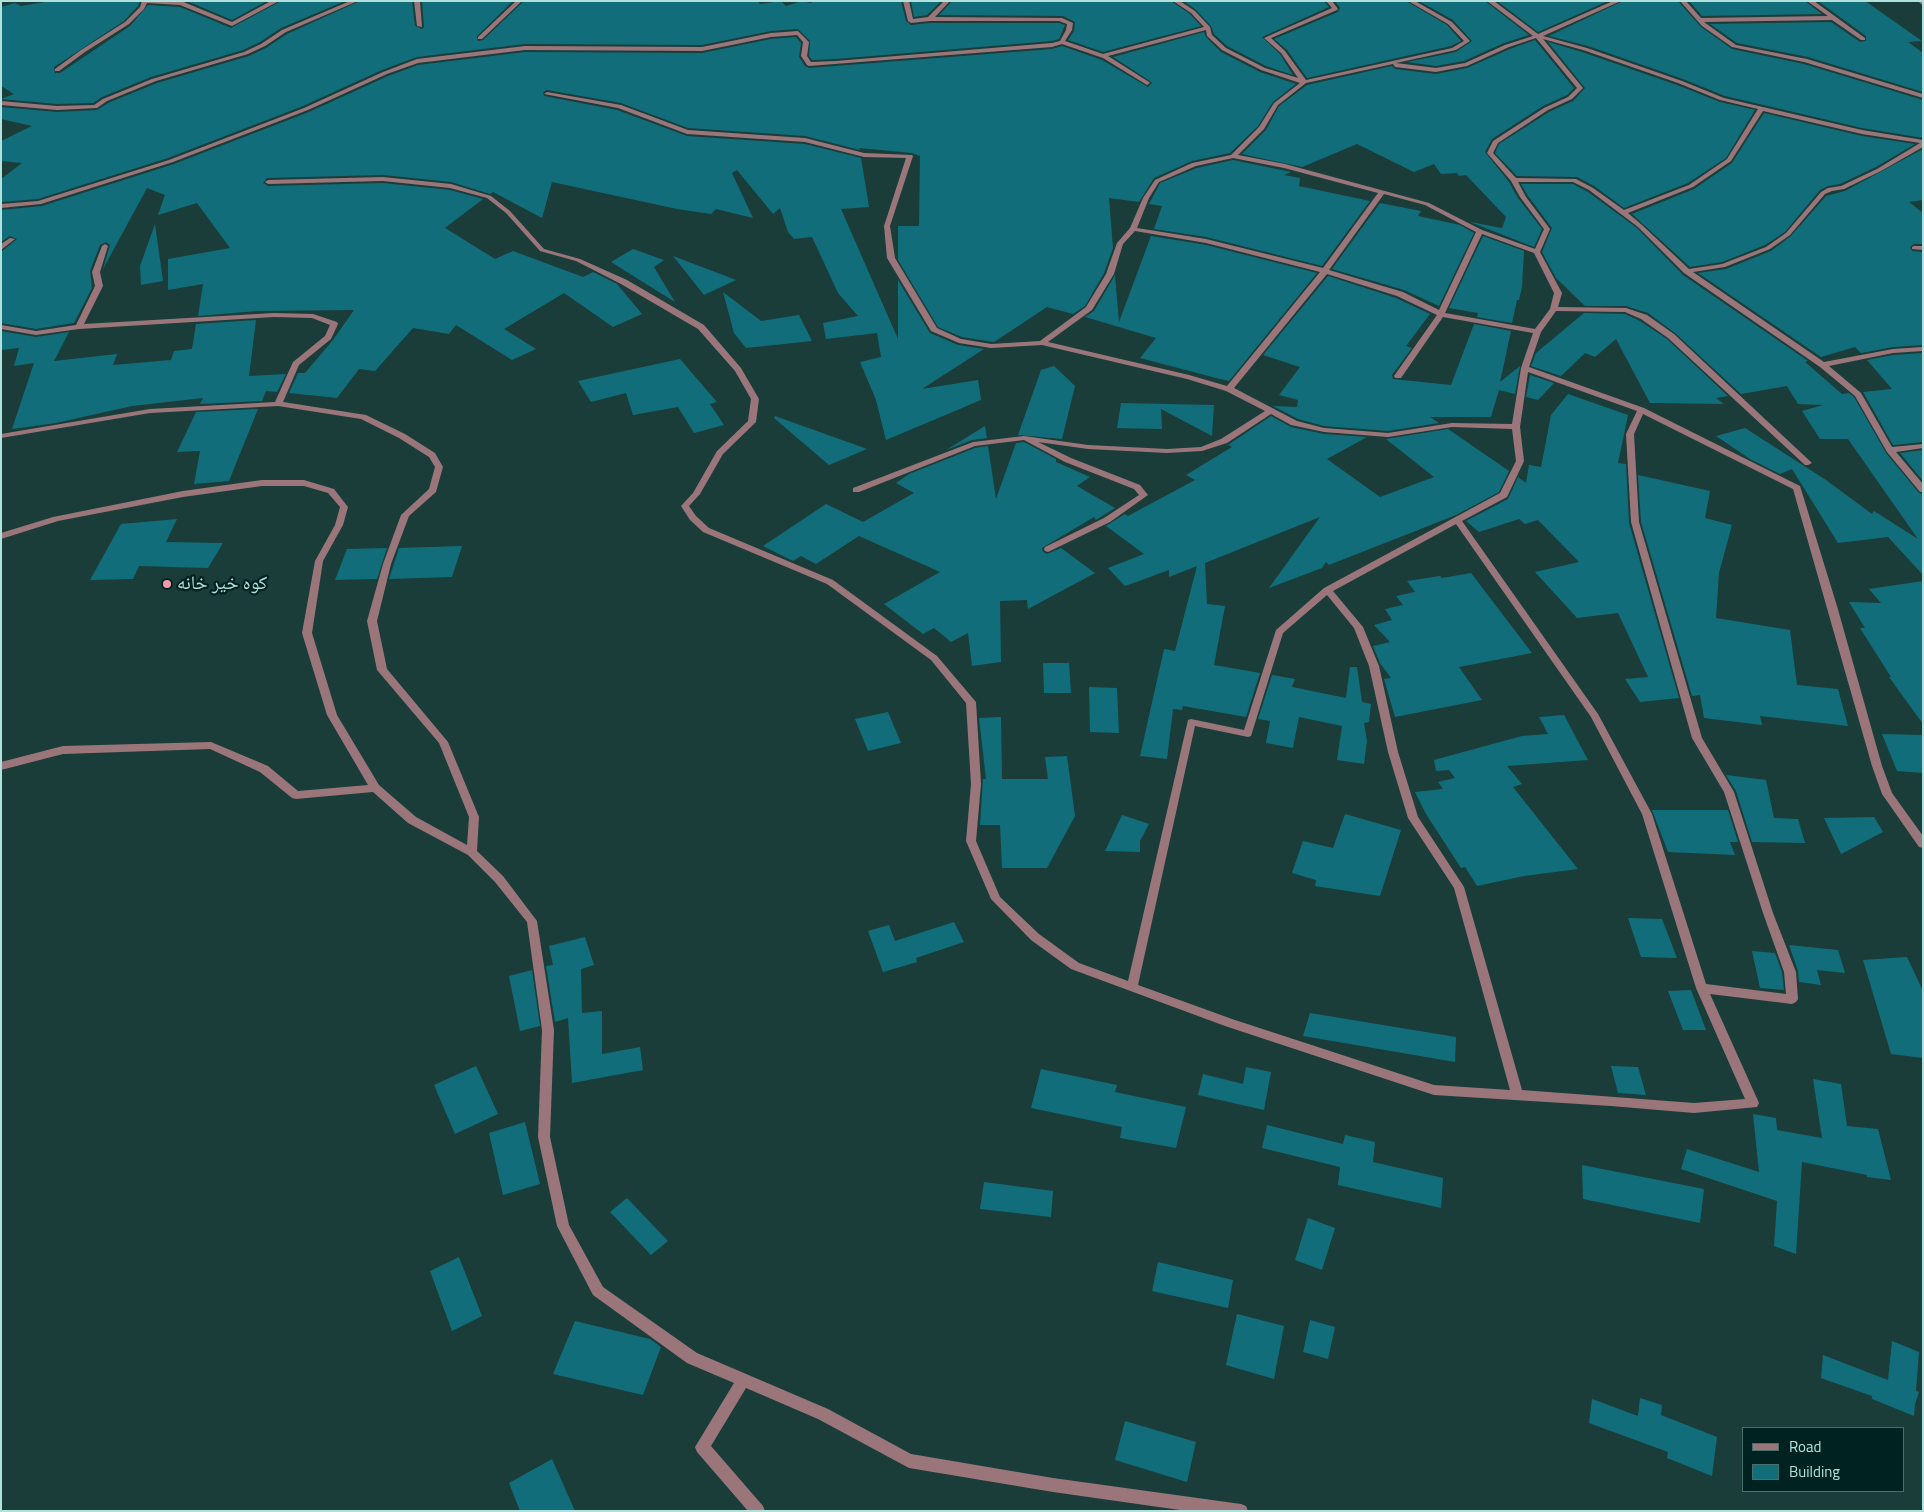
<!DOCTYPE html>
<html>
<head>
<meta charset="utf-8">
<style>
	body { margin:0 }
	#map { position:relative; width:1924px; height:1512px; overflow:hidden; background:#1a3d3a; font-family:"Titillium Web",sans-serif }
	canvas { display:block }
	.frame { position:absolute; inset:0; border:2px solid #b1e1dd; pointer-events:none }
	.legend { position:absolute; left:1742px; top:1427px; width:162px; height:65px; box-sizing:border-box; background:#002321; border:1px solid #476f6c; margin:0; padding:6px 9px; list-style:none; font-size:15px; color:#b1e1dd }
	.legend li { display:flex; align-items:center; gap:10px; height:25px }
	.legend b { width:25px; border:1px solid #476f6c }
</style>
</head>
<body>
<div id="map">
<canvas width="1924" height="1512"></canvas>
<div class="frame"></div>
<ul class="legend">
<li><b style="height:6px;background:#9a767b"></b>Road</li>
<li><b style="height:14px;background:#126d7a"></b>Building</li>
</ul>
</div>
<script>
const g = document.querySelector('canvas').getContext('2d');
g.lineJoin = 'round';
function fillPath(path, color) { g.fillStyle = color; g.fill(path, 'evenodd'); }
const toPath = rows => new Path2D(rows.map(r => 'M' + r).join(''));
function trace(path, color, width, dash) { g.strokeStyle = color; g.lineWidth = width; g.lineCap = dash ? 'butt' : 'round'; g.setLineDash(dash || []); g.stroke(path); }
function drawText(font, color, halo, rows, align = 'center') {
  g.font = font + ' "Titillium Web","Noto Naskh Arabic",sans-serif'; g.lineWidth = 4.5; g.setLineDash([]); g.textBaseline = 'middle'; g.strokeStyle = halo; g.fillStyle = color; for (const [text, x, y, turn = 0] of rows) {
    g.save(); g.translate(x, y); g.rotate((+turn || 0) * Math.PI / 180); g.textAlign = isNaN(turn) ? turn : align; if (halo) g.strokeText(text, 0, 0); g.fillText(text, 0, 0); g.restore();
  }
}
const building = toPath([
	[51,1,140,1,138,6,124,21,54,67,55,73,60,73,130,26,148,5,180,7,231,28,281,1,345,1,281,28,260,42,243,50,151,77,102,97,93,103,57,104,1,99,14,94,1,86,1,7,15,3,21,6],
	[187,1,267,1,232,20],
	[360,1,412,1,415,26,422,29,424,27,422,1,513,1,477,36,478,41,483,40,524,1,758,1,760,4,781,1,786,6,802,1,810,3,816,1,901,1,906,21,911,25,930,23,1059,23,1065,25,1059,39,1052,41,836,59,812,60,809,56,810,41,798,29,771,31,702,45,525,44,417,57,382,70,303,106,168,158,38,199,1,202,1,179,22,163,1,161,1,141,32,126,1,119,1,107,57,112,97,110,108,103,157,83,249,56,266,48,287,34],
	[911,1,941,1,927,15,914,17],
	[952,1,1171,1,1190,14,1201,26,1103,52,1068,40,1074,31,1075,22,1063,16,939,15],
	[1184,1,1324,1,1329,7,1262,37,1280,54,1293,75,1266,66,1227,46,1214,34,1211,26,1196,10],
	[1335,1,1406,1,1447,25,1461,41,1451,46,1307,78,1287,50,1274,39,1338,12,1340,8],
	[1419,1,1485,1,1529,35,1504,43,1464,61,1436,66,1407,62,1456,52,1472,41,1453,20],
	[1497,1,1608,1,1538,32],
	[1623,1,1678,1,1701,27,1732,49,1804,64,1923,100,1923,138,1862,128,1725,96,1683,79,1588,46,1549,36],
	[1689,1,1805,1,1822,14,1702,16],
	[1818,1,1862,1,1868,3,1922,41,1908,42,1923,53,1923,92,1808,57,1737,43,1710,24,1831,22,1860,42,1866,41,1866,36],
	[1204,32,1206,37,1221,52,1260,72,1296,84,1273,102,1258,126,1230,153,1192,161,1154,178,1139,202,1109,198,1113,248,1104,273,1085,306,1073,314,1047,307,994,342,962,337,938,327,898,260,898,226,919,226,920,156,912,153,859,148,860,150,805,136,688,128,621,103,547,90,543,92,544,96,617,110,687,136,805,144,861,158,869,207,841,209,898,339,898,280,930,333,958,345,984,349,922,389,978,380,981,400,886,440,876,400,860,362,881,357,877,333,826,339,823,323,858,316,838,293,812,237,794,239,788,232,780,208,773,214,737,170,732,173,753,218,716,209,711,214,677,209,552,182,542,218,493,192,490,194,451,182,383,175,267,178,263,183,268,186,383,183,450,190,483,199,445,228,495,259,513,251,583,277,593,272,617,284,642,314,613,327,564,293,504,329,536,349,512,360,456,325,449,334,413,328,375,371,359,369,337,398,289,393,298,373,305,373,333,340,354,310,257,311,198,316,203,284,168,290,168,259,230,248,197,203,158,215,165,195,147,188,103,269,110,245,106,242,100,245,90,271,92,288,74,323,36,329,1,323,1,252,17,239,10,236,1,242,1,210,42,206,174,164,309,112,388,76,418,65,525,52,702,53,771,39,796,37,801,43,799,57,805,66,809,68,1052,49,1062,46,1102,60,1148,87,1152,83,1150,81,1113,57],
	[1535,40,1574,88,1567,95,1543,106,1492,139,1485,152,1509,182,1518,198,1542,229,1534,247,1470,222,1502,228,1506,217,1466,175,1459,176,1457,173,1441,174,1434,164,1414,172,1357,144,1302,167,1242,154,1266,130,1279,106,1307,85,1392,66,1395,69,1436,74,1467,68,1510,49],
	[1548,42,1582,52,1677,85,1720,102,1755,110,1726,158,1688,183,1624,208,1594,186,1577,177,1517,176,1495,153,1499,144,1549,112,1573,101,1585,88],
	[1764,113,1862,136,1915,144,1876,167,1840,184,1828,186,1820,190,1785,232,1765,245,1722,262,1690,267,1632,214,1694,189,1732,163],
	[1923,149,1923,200,1909,202,1923,213,1923,244,1914,244,1910,247,1912,251,1923,252,1923,345,1893,347,1861,353,1855,347,1821,357,1698,273,1726,269,1771,251,1791,236,1826,196,1845,191],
	[1233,160,1291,172,1284,175,1300,178,1299,186,1370,201,1322,266,1206,237,1154,229,1162,206,1149,204,1160,183,1197,168],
	[1521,184,1573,184,1588,192,1637,228,1683,275,1808,361,1805,362,1842,394,1849,393,1854,397,1886,453,1919,493,1923,494,1923,575,1888,537,1838,543,1792,469,1780,474,1750,459,1716,436,1745,428,1826,480,1872,514,1874,511,1918,539,1848,439,1820,439,1802,411,1823,405,1798,404,1787,386,1741,394,1675,333,1648,313,1626,306,1585,306,1556,278,1542,252,1552,228,1528,196],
	[1380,203,1421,211,1418,216,1460,225,1474,233,1439,306,1404,290,1332,269],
	[155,224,163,281,141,285,140,266],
	[1151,236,1206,245,1317,273,1229,381,1216,378,1140,358,1156,338,1085,317,1094,311,1115,275,1119,322],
	[1483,236,1524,251,1522,287,1519,300,1517,300,1512,323,1477,317,1478,313,1449,308],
	[633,249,664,260,654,267,675,302,611,262],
	[673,256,736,280,704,295],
	[1328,276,1396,298,1430,314,1406,346,1412,348,1392,375,1393,379,1451,385,1474,324,1511,331,1500,382,1520,366,1515,394,1499,390,1491,417,1430,417,1439,423,1388,431,1324,426,1298,419,1273,406,1297,407,1298,400,1279,395,1300,367,1263,355],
	[723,292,761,321,799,315,812,341,746,348,734,333],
	[1584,313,1625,314,1640,321,1667,339,1728,396,1716,398,1724,404,1650,403,1616,339,1595,357,1585,353,1561,376,1531,366,1536,353],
	[256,320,249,376,286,374,277,392,266,391,262,401,200,404,203,398,132,406,56,423,12,429,34,363,14,366,19,348,1,350,1,331,36,337,69,332,54,361,117,354,113,365,171,360,174,351,192,349,196,324],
	[1923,353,1923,442,1893,445,1863,392,1892,389,1867,360,1893,355],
	[680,359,717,402,710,404,724,425,694,433,678,407,633,415,626,393,591,402,578,381],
	[1054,366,1075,386,1062,439,1018,435,1041,370],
	[1530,375,1554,383,1538,400,1526,397],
	[1568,394,1628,415,1618,463,1626,464,1629,523,1679,698,1640,702,1625,679,1648,677,1618,613,1577,618,1535,572,1579,562,1538,520,1525,524,1519,519,1479,532,1466,521,1508,499,1518,477,1526,483,1529,465,1541,467,1551,415],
	[1121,403,1214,405,1212,436,1161,409,1162,429,1117,428],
	[258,409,229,481,194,484,200,451,177,452,196,412],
	[775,416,867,449,829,465,774,418],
	[1271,416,1291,427,1324,434,1367,437,1327,459,1380,497,1434,477,1386,439,1448,429,1509,471,1499,492,1456,515,1329,565,1326,562,1322,568,1269,588,1320,517,1205,563,1207,604,1225,606,1214,665,1260,673,1246,717,1183,706,1182,710,1173,709,1167,759,1140,756,1164,649,1175,651,1197,566,1169,577,1169,570,1125,586,1108,568,1144,554,1106,526,1125,514,1128,516,1195,480,1186,475,1232,447,1228,445],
	[985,426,987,438,972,440,946,450],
	[1024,442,1056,459,1056,462,1090,477,1077,486,1115,508,1096,520,1094,517,1042,548,1043,552,1047,554,1061,548,1095,573,1028,609,1027,600,1000,601,1001,662,972,666,968,633,951,642,934,628,923,634,884,604,940,572,859,536,816,564,801,556,793,561,763,546,826,504,863,522,914,493,896,483,909,474,975,448,988,446,996,499,1016,443],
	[1923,450,1923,481,1900,453],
	[1638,475,1710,491,1705,518,1732,525,1719,573,1716,618,1790,630,1797,685,1838,689,1848,726,1760,716,1762,725,1704,718,1700,695,1692,696,1641,522],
	[177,519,166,542,223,543,208,568,139,566,133,579,90,580,121,524],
	[462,546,452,577,389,579,399,548],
	[387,548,377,579,335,580,347,549],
	[1471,573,1532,653,1459,667,1482,700,1395,717,1384,679,1391,678,1380,663,1373,646,1390,642,1374,625,1392,620,1385,609,1403,605,1396,596,1415,592,1407,581,1440,576,1442,578],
	[1923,581,1923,724,1889,677,1891,677,1860,628,1865,628,1849,602,1881,603,1869,589],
	[1043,663,1069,663,1071,693,1044,693],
	[1350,667,1357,667,1362,702,1371,704,1369,722,1364,723,1367,741,1364,764,1337,760,1342,726,1299,717,1293,748,1266,743,1270,721,1258,719,1272,675,1295,679,1292,687,1346,698],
	[1089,687,1117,688,1119,733,1090,732],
	[888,712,901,743,868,751,855,719],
	[1564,715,1588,760,1507,766,1522,784,1513,787,1578,869,1524,876,1477,886,1465,867,1461,868,1426,814,1415,792,1443,789,1438,782,1455,778,1449,770,1436,771,1434,760,1522,736,1548,734,1539,717],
	[1001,717,1002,779,1048,779,1045,757,1067,756,1075,816,1047,868,1002,868,1000,825,980,825,983,779,986,779,979,718],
	[1882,734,1923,735,1923,773,1897,771],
	[1726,775,1766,780,1774,818,1798,819,1805,843,1752,842,1736,791],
	[1652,810,1728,810,1738,842,1730,842,1735,855,1668,852],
	[1345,814,1401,830,1380,896,1315,886,1316,880,1292,873,1303,841,1333,848],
	[1122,815,1149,824,1140,841,1140,852,1105,851],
	[1874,817,1883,832,1841,854,1824,818],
	[1628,918,1662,919,1677,958,1641,957],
	[954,922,964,942,916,958,917,962,883,972,868,931,889,925,895,941],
	[585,937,594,965,581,969,582,1013,602,1011,602,1054,640,1047,643,1070,572,1083,568,1018,555,1022,546,966,553,965,549,946],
	[1789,945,1838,950,1845,973,1817,970,1821,985,1799,982,1798,971],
	[1752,951,1775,953,1782,972,1784,990,1760,988],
	[1907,957,1923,991,1923,1058,1891,1054,1863,960],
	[532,970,540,1026,520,1031,509,976],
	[1691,990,1706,1030,1683,1030,1668,991],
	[1310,1013,1456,1037,1455,1062,1303,1036],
	[476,1066,498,1114,455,1134,434,1085],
	[1611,1066,1638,1067,1646,1095,1618,1093],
	[1246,1067,1271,1072,1264,1110,1198,1095,1203,1074,1243,1084],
	[1041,1069,1117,1085,1115,1092,1186,1107,1176,1148,1120,1138,1122,1127,1031,1108],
	[1813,1079,1841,1084,1847,1126,1878,1129,1891,1180,1867,1177,1867,1175,1802,1162,1796,1254,1774,1246,1777,1201,1681,1169,1687,1149,1759,1172,1753,1114,1776,1118,1777,1130,1822,1138],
	[525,1122,540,1184,503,1195,489,1133],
	[1267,1125,1343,1144,1345,1135,1375,1142,1373,1162,1443,1178,1441,1208,1338,1185,1340,1167,1262,1148],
	[1582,1165,1704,1189,1700,1223,1583,1199],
	[984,1182,1053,1191,1051,1217,980,1209],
	[627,1198,668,1241,651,1255,610,1212],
	[1308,1218,1335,1228,1322,1270,1295,1260],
	[459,1257,482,1316,452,1331,430,1271],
	[1158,1262,1233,1280,1228,1308,1152,1291],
	[1237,1314,1284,1326,1274,1379,1226,1365],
	[1310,1320,1335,1327,1328,1359,1303,1352],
	[575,1321,650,1339,661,1347,643,1395,553,1374],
	[1892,1341,1919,1352,1916,1391,1919,1392,1915,1404,1914,1416,1872,1399,1872,1396,1821,1378,1823,1355,1888,1380],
	[1640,1398,1662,1405,1661,1415,1717,1437,1712,1476,1667,1458,1668,1452,1589,1423,1592,1399,1638,1416],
	[1125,1421,1196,1442,1187,1482,1115,1460],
	[552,1459,575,1511,520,1511,509,1483]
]);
const minor = toPath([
	[142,1,181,1,232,22,271,1,279,1,232,26,180,5,147,3,144,9,129,24,85,52,59,71,55,71,55,69,81,50,125,22,140,7,142,1],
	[350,1,358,1,286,32,265,46,248,54,156,81,107,101,97,108,57,110,1,105,1,101,57,106,94,105,103,99,152,79,244,52,261,44,282,30,350,1],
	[414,1,420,1,422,27,417,26,414,1],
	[516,1,522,1,482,39,478,39,478,37,516,1],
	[903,1,909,1,913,19,928,17,944,1,950,1,935,17,1062,18,1073,23,1072,30,1065,41,1103,54,1204,27,1191,13,1173,1,1180,1,1195,11,1210,27,1212,35,1226,48,1265,68,1298,78,1281,53,1264,38,1332,8,1326,1,1332,1,1338,9,1337,10,1271,38,1285,51,1306,80,1452,48,1464,41,1448,24,1408,1,1415,1,1452,22,1470,41,1456,50,1396,63,1436,68,1465,63,1505,45,1533,36,1487,1,1494,1,1538,34,1613,1,1621,1,1543,36,1587,48,1682,81,1724,98,1862,130,1923,140,1923,147,1881,171,1844,189,1832,191,1825,194,1790,235,1770,249,1725,267,1693,272,1824,362,1893,349,1923,347,1923,351,1893,353,1829,366,1861,393,1892,447,1923,444,1923,448,1896,452,1923,484,1923,492,1920,492,1887,452,1855,396,1820,367,1684,273,1638,227,1589,190,1573,182,1518,182,1526,197,1550,229,1540,252,1562,293,1558,307,1626,308,1647,315,1674,334,1812,463,1808,465,1805,465,1668,338,1641,319,1625,312,1556,311,1541,332,1529,367,1644,408,1800,486,1837,606,1882,766,1892,793,1923,836,1923,848,1919,847,1882,794,1872,766,1793,489,1643,414,1634,434,1639,522,1702,738,1734,792,1773,913,1796,972,1798,999,1796,1002,1792,1004,1710,994,1759,1103,1757,1107,1694,1113,1611,1106,1434,1095,1225,1026,1071,969,1031,940,991,899,966,841,971,784,966,703,931,660,827,584,703,532,690,520,681,506,693,493,717,451,748,421,751,399,735,371,698,329,621,284,576,261,540,251,506,213,487,198,450,188,383,181,268,184,265,182,268,180,383,177,451,184,491,196,510,211,544,249,580,259,627,280,704,325,741,368,759,399,756,422,723,454,700,494,689,506,696,516,709,528,833,580,937,656,976,702,981,784,976,841,1000,897,1039,934,1079,963,1128,981,1188,720,1191,719,1244,730,1276,630,1324,588,1500,493,1516,461,1512,429,1452,427,1388,437,1324,432,1291,425,1271,414,1227,443,1202,451,1167,453,1088,449,1038,442,1071,458,1140,485,1148,495,1110,522,1048,552,1045,551,1044,549,1045,547,1104,518,1139,495,1134,489,1065,462,1024,440,975,446,859,492,853,492,853,488,973,442,1024,436,1088,445,1167,449,1201,447,1221,439,1265,411,1226,391,1187,379,1042,345,991,348,959,343,931,331,887,258,884,226,906,158,864,157,805,142,687,134,618,108,544,94,547,92,621,105,688,130,805,138,864,153,912,155,913,156,890,226,895,258,937,328,961,339,991,344,1040,341,1086,307,1106,274,1117,243,1130,228,1143,198,1155,180,1192,163,1231,155,1259,127,1274,103,1300,83,1261,70,1222,50,1207,36,1206,30,1108,56,1149,82,1150,83,1147,85,1103,58,1062,44,1052,47,809,66,807,65,801,56,803,42,797,35,771,37,702,51,525,50,418,63,387,74,308,110,173,162,41,204,1,208,1,204,38,201,169,160,304,108,383,72,417,59,525,46,702,47,771,33,798,31,809,42,807,56,811,62,836,61,1052,43,1060,41,1066,30,1067,24,1059,21,930,21,911,23,908,21,903,1],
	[1536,38,1577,88,1568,97,1544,108,1493,141,1487,153,1511,181,1520,197,1544,229,1535,249,1482,230,1429,203,1285,164,1238,155,1264,129,1278,105,1306,83,1393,64,1395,67,1436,72,1467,66,1509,47,1536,38],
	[1543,39,1583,50,1678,83,1720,100,1758,109,1727,159,1689,185,1624,210,1593,188,1576,179,1516,178,1493,153,1498,143,1548,110,1572,99,1583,88,1543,39],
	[1763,111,1862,134,1920,143,1877,169,1841,186,1828,188,1821,192,1786,233,1766,247,1722,264,1689,269,1642,225,1628,213,1693,187,1731,161,1763,111],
	[1233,158,1284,168,1378,193,1323,268,1206,239,1137,228,1149,198,1159,182,1196,166,1233,158],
	[1384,194,1425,205,1476,232,1439,310,1403,292,1329,270,1384,194],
	[1135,231,1206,243,1320,272,1227,386,1189,375,1048,342,1092,310,1114,274,1123,244,1135,231],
	[1482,234,1534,253,1554,293,1550,309,1535,329,1445,313,1482,234],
	[1327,274,1397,296,1437,315,1394,376,1395,378,1401,378,1443,317,1533,333,1521,368,1512,424,1452,423,1388,433,1324,428,1297,421,1234,388,1327,274],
	[1528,372,1637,411,1626,434,1631,522,1692,738,1724,792,1763,913,1784,972,1786,994,1706,984,1652,814,1598,714,1462,521,1507,497,1524,461,1520,427,1528,372],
	[1456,524,1591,717,1642,814,1696,988,1745,1099,1694,1103,1522,1090,1464,887,1418,817,1398,752,1379,666,1363,627,1333,591,1456,524],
	[1327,595,1354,628,1369,666,1388,752,1408,818,1454,888,1510,1090,1434,1085,1232,1019,1138,985,1195,726,1248,737,1251,736,1283,633,1327,595],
	[1680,1,1686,1,1701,18,1828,16,1807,1,1814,1,1865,38,1865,40,1861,40,1832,20,1704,22,1736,45,1807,59,1923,94,1923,98,1804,62,1732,47,1702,26,1680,1],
	[1918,1,1923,1,1923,5,1921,4,1918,1],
	[10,238,15,239,1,250,1,244,10,238],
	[105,244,108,246,100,272,103,286,84,324,274,313,313,314,337,322,338,324,331,339,299,365,283,402,366,415,405,434,435,453,443,467,436,492,409,516,391,564,377,621,387,669,448,742,479,817,477,851,503,876,537,921,554,1030,550,1137,569,1225,603,1287,697,1353,828,1409,911,1454,1053,1478,1241,1504,1246,1506,1248,1511,1187,1511,1053,1492,909,1468,818,1419,746,1388,711,1446,763,1506,765,1511,748,1511,697,1452,695,1447,734,1383,687,1363,593,1295,557,1226,538,1137,542,1030,527,922,495,882,468,855,408,823,373,792,296,799,292,798,260,772,210,749,63,754,1,770,1,762,63,746,211,742,268,766,298,791,368,785,327,715,302,633,315,561,335,525,340,507,328,493,304,486,262,486,183,497,58,521,1,539,1,533,53,517,183,491,262,480,304,480,334,489,348,507,343,525,323,561,312,633,337,715,379,785,416,817,467,845,469,817,439,743,377,670,367,621,383,564,401,515,429,489,435,467,429,457,399,438,361,419,278,406,150,413,1,438,1,434,150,409,275,402,293,362,325,336,330,325,312,318,274,317,79,329,36,335,1,329,1,325,36,331,76,325,95,286,92,272,102,246,105,244],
	[1914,246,1923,246,1923,250,1912,249,1912,247,1914,246]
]);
const markers = [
	[167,584,5,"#f39aa8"]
];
const poiNames = [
	["کوه خير خانه",177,584]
];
fillPath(building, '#126d7a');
fillPath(minor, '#9a767b');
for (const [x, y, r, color] of markers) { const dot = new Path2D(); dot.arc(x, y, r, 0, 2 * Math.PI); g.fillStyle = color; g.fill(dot); trace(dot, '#002321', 2); }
drawText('19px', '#b1e1dd', '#002321', poiNames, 'left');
</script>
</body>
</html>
